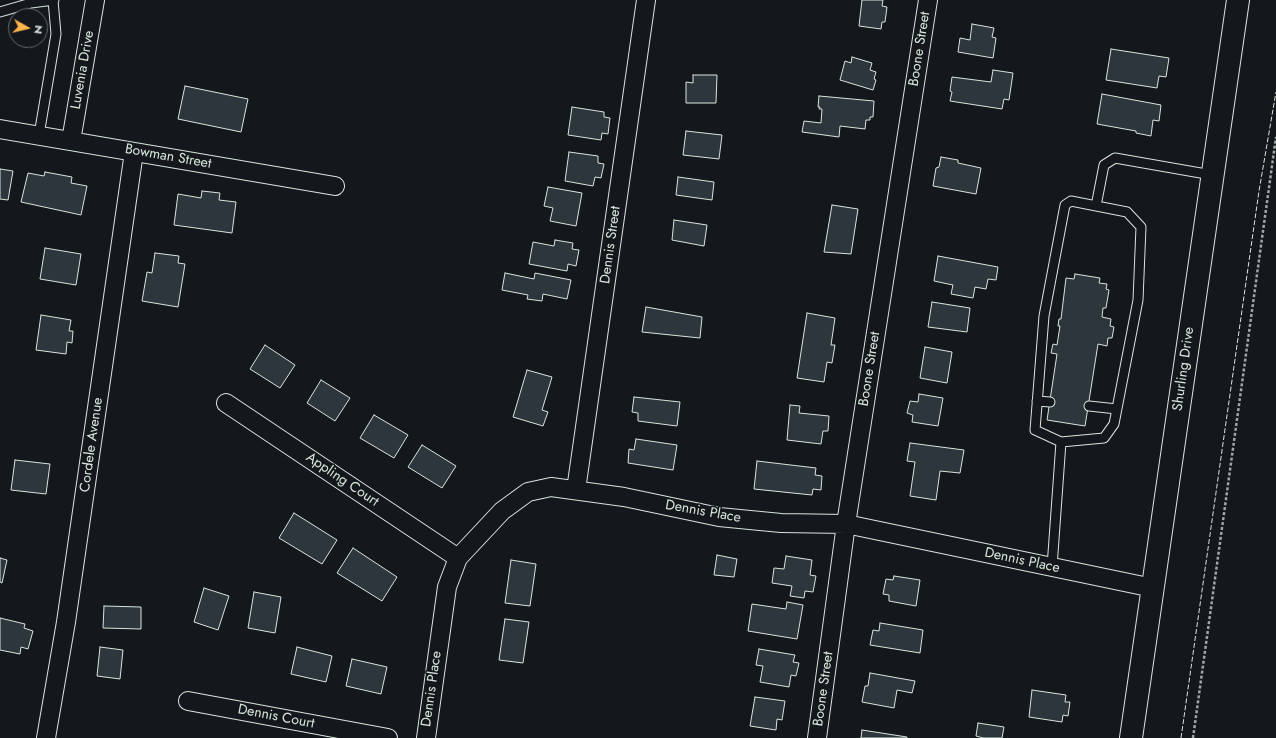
<!DOCTYPE html>
<html>
<head>
<meta charset="utf-8">
<style>
	body { margin:0 }
	#map { position:relative; width:1276px; height:738px; overflow:hidden; background:#14181c; font-family:Jost,sans-serif }
	canvas { display:block }
	.north { position:absolute; left:8px; top:8px; width:40px; height:40px; box-sizing:border-box; background:#14181c; border:1px solid #626a69; border-radius:50%; rotate:98deg; font-size:11px; font-weight:700; line-height:16px; text-align:center; color:#d8e6dc }
	.north::after { content:''; display:block; margin:auto; width:14px; height:18px; background:#ffb74d; clip-path:polygon(50% 0,100% 100%,50% 72%,0 100%) }
</style>
</head>
<body>
<div id="map">
<canvas width="1276" height="738"></canvas>
<div class="north">N</div>
</div>
<script>
const g = document.querySelector('canvas').getContext('2d');
g.lineJoin = 'round';
function fillPath(path, color) { g.fillStyle = color; g.fill(path, 'evenodd'); }
const toPath = rows => new Path2D(rows.map(r => 'M' + r).join(''));
function trace(path, color, width, dash) { g.strokeStyle = color; g.lineWidth = width; g.lineCap = dash ? 'butt' : 'round'; g.setLineDash(dash || []); g.stroke(path); }
function drawText(font, color, halo, rows, align = 'center') {
  g.font = font + ' Jost,sans-serif'; g.lineWidth = 3; g.setLineDash([]); g.textBaseline = 'middle'; g.strokeStyle = halo; g.fillStyle = color; for (const [text, x, y, turn = 0] of rows) {
    g.save(); g.translate(x, y); g.rotate((+turn || 0) * Math.PI / 180); g.textAlign = isNaN(turn) ? turn : align; if (halo) g.strokeText(text, 0, 0); g.fillText(text, 0, 0); g.restore();
  }
}
const building = toPath([
	[862,0,883,0,882,6,887,7,885,22,882,22,881,29,859,26,862,0],
	[972,24,994,28,992,37,996,38,993,58,958,52,960,38,970,40,972,24],
	[1111,49,1169,58,1166,77,1159,76,1157,88,1106,80,1111,49],
	[852,57,872,63,870,70,876,72,874,79,876,80,873,90,840,80,845,61,851,63,852,57],
	[993,70,1013,73,1009,100,1004,99,1002,109,950,101,952,92,950,91,952,77,991,82,993,70],
	[693,75,717,75,716,103,686,103,686,82,693,83,693,75],
	[185,86,248,99,241,132,178,119,185,86],
	[1102,94,1161,105,1159,121,1153,120,1151,136,1136,133,1136,131,1097,124,1102,94],
	[819,96,874,101,873,117,870,117,870,120,866,120,865,129,840,126,839,137,802,132,804,121,821,123,822,109,819,109,820,107,818,107,819,96],
	[572,107,604,112,604,117,610,118,608,134,602,133,601,140,568,135,572,107],
	[686,131,722,135,719,159,683,155,686,131],
	[569,152,598,156,598,163,604,164,601,178,595,177,593,186,565,181,569,152],
	[941,157,958,160,958,163,981,168,976,194,933,186,936,168,939,167,941,157],
	[0,169,13,171,8,200,0,199,0,169],
	[45,172,72,177,71,183,87,186,81,215,21,202,28,173,44,176,45,172],
	[678,177,714,182,712,200,676,195,678,177],
	[548,187,582,193,576,226,550,221,553,208,544,206,548,187],
	[202,191,220,193,219,200,236,202,232,233,174,225,178,194,201,198,202,191],
	[832,205,858,209,851,254,824,252,832,205],
	[674,220,707,225,704,246,672,240,674,220],
	[555,240,573,243,572,249,579,250,576,266,568,264,567,271,529,264,533,242,554,246,555,240],
	[45,248,81,254,76,285,40,279,45,248],
	[155,253,179,256,178,263,185,264,178,307,142,301,147,272,152,273,155,253],
	[938,256,998,267,996,280,988,279,986,289,975,287,973,298,951,294,953,285,934,281,938,256],
	[505,273,534,279,535,273,571,280,567,299,543,294,542,301,527,299,528,295,502,290,505,273],
	[1075,274,1100,278,1099,283,1107,284,1106,289,1109,290,1106,308,1103,308,1102,317,1111,319,1110,326,1114,327,1112,338,1108,338,1107,346,1098,344,1085,426,1047,420,1057,354,1051,353,1053,344,1057,345,1060,326,1058,326,1059,319,1061,319,1066,278,1074,279,1075,274],
	[932,302,970,308,967,332,928,327,932,302],
	[646,307,702,317,700,338,642,332,646,307],
	[807,313,835,318,831,345,835,345,832,363,827,362,824,382,797,378,807,313],
	[41,315,71,320,69,331,73,331,72,343,67,342,66,354,36,350,41,315],
	[265,345,295,365,280,388,250,369,265,345],
	[925,347,952,352,947,383,920,378,925,347],
	[527,370,552,377,542,410,548,412,543,426,513,417,527,370],
	[321,380,350,398,335,421,307,403,321,380],
	[919,394,943,398,938,426,912,422,913,415,907,413,910,401,918,402,919,394],
	[634,397,680,402,677,426,638,421,638,413,632,412,634,397],
	[790,405,800,406,799,413,829,416,828,431,823,431,821,444,787,440,790,405],
	[374,415,408,435,394,458,360,438,374,415],
	[636,439,677,445,673,470,628,463,629,449,634,450,636,439],
	[910,443,964,450,960,473,940,471,936,500,910,496,915,462,907,461,910,443],
	[422,445,456,466,442,488,408,467,422,445],
	[15,460,50,464,46,494,11,490,15,460],
	[757,461,816,468,815,475,822,476,821,490,813,489,812,495,754,489,757,461],
	[294,513,337,540,322,564,279,538,294,513],
	[353,548,397,577,382,601,337,573,353,548],
	[717,555,737,559,734,577,714,575,717,555],
	[786,556,812,560,810,575,816,576,813,592,805,591,804,598,790,596,792,586,772,583,774,568,784,569,786,556],
	[0,558,7,560,2,583,0,582,0,558],
	[511,560,536,564,530,606,505,603,511,560],
	[894,576,920,580,916,606,889,601,889,595,883,594,886,579,893,580,894,576],
	[204,588,229,596,218,630,194,622,204,588],
	[254,592,281,597,275,633,248,628,254,592],
	[787,602,803,605,797,639,748,631,752,604,786,609,787,602],
	[104,606,141,607,141,629,103,628,104,606],
	[0,618,25,624,24,628,33,631,28,649,21,647,20,654,0,650,0,618],
	[505,619,529,622,523,663,499,660,505,619],
	[880,623,923,630,920,653,870,645,873,630,879,631,880,623],
	[100,647,123,650,120,679,97,676,100,647],
	[297,647,332,656,326,682,291,674,297,647],
	[759,649,795,655,793,662,799,663,796,676,791,675,789,687,760,682,763,666,756,665,759,649],
	[352,659,387,667,381,694,346,686,352,659],
	[870,673,915,681,912,693,897,690,894,708,862,702,865,686,868,686,870,673],
	[1032,690,1066,695,1065,702,1070,702,1068,716,1063,715,1062,722,1029,717,1032,690],
	[755,697,785,701,782,720,777,719,776,730,750,726,755,697],
	[978,723,1004,727,1002,738,983,738,976,736,978,723],
	[862,730,907,737,907,738,861,738,862,730]
]);
const path = toPath([
	[1193,738,1276,137]
]);
const service = toPath([
	[0,12,31,3,54,0],
	[39,135,56,34,53,0],
	[1096,206,1104,165,1115,158,1212,175],
	[1037,401,1050,402],
	[1089,406,1117,409],
	[1052,567,1061,442,1104,438,1114,424,1138,300,1141,227,1127,212,1071,201,1065,205,1044,316,1035,430,1061,442]
]);
const minor = toPath([
	[0,129,335,186],
	[71,141,95,0],
	[226,403,458,558],
	[576,490,646,0],
	[188,701,388,738],
	[46,738,66,622,134,152],
	[426,738,447,587,458,558,502,511,528,492,551,487,624,497,719,517,781,523,846,524,1153,588],
	[817,738,846,524,928,0]
]);
const primary = toPath([
	[1131,738,1238,0]
]);
const fence = toPath([
	[1181,738,1259,191,1276,92]
]);
const streetNames = [
	["Boone Street",920,49,-81],
	["Luvenia Drive",83,70,-80],
	["Bowman Street",168,157,10],
	["Dennis Street",611,245,-82],
	["Boone Street",870,369,-81],
	["Shurling Drive",1184,369,-82],
	["Cordele Avenue",92,445,-82],
	["Appling Court",342,480,34],
	["Dennis Place",703,512,10],
	["Dennis Place",1022,561,12],
	["Dennis Place",432,689,-82],
	["Boone Street",824,689,-82],
	["Dennis Court",276,717,11]
];
fillPath(building, '#2c363c');
trace(building, '#d8e6dc', 1);
trace(service, '#d8e6dc', 11);
trace(minor, '#d8e6dc', 20);
trace(primary, '#d8e6dc', 24);
trace(path, '#9da8a2', 2.5, [3, 2]);
trace(service, '#14181c', 9);
trace(minor, '#14181c', 18);
trace(primary, '#14181c', 22);
trace(fence, '#d8e6dc', 1, [5, 2]);
drawText('14px', '#d8e6dc', '#14181c', streetNames);
</script>
</body>
</html>
